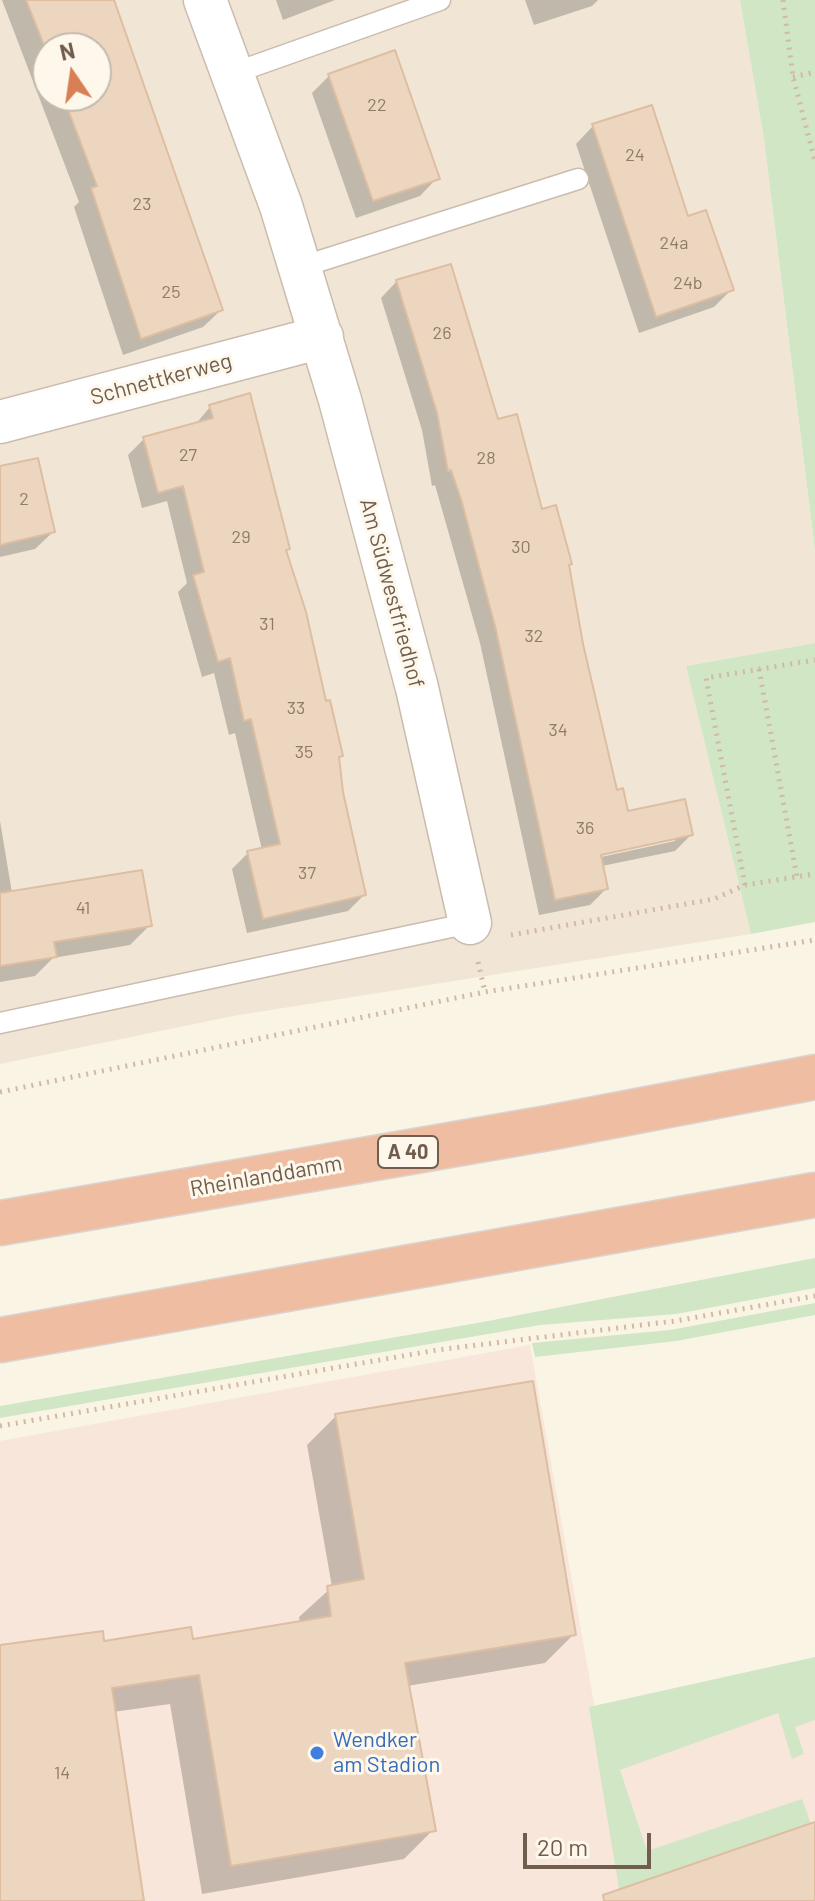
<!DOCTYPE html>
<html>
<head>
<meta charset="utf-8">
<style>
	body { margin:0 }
	#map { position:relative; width:815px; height:1901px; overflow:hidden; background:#faf4e5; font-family:Barlow,sans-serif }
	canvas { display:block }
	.north { position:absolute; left:32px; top:32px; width:80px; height:80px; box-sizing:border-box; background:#fdf8eb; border:2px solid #c5baac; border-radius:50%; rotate:347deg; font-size:22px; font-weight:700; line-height:32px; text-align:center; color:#715d4d }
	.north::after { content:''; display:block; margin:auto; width:28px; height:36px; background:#d97f55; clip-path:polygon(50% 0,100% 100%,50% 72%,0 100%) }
	.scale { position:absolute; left:523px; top:1833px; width:128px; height:36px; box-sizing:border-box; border:4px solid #715d4d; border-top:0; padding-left:10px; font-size:24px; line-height:28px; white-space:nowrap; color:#715d4d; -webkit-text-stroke:6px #fdf8eb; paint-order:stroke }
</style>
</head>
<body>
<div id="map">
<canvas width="815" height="1901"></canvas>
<div class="north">N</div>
<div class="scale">20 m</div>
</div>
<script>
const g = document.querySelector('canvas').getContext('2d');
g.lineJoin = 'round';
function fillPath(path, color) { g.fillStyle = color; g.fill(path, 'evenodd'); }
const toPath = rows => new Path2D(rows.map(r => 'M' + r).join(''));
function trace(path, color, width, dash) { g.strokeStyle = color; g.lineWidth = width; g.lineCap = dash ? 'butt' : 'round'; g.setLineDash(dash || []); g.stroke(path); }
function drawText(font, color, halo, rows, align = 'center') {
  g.font = font + ' Barlow,sans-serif'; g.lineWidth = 6; g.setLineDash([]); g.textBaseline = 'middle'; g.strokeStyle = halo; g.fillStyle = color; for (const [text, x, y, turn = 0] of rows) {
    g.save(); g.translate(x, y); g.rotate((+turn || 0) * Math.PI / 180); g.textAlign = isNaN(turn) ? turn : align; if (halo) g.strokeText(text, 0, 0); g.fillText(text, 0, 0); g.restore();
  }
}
const residential = toPath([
	[0,0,740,0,764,139,815,551,815,643,686,666,751,934,233,1016,0,1064],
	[48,48,96,48,96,96,48,96]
]);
const commercial = toPath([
	[530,1345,597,1720,815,1673,815,1901,0,1901,0,1441]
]);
const green = toPath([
	[740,0,815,0,815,551,764,139],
	[815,643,815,922,751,934,686,666],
	[815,1258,815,1288,676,1314,540,1325,0,1418,0,1406,483,1322],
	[815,1303,815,1315,676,1341,535,1357,532,1343,670,1330],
	[815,1657,815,1720,795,1727,804,1754,792,1759,778,1713,620,1770,647,1851,802,1799,811,1824,621,1901,589,1707]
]);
const shadow = toPath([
	[2,0,113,0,221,310,203,327,123,355,74,207,79,202],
	[48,48,96,48,96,96,48,96],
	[276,0,335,0,283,20],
	[525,0,598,0,592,6,534,25],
	[329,76,437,178,420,196,356,218,312,93],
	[593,126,687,218,732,289,714,307,639,333,576,144],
	[397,281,497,421,567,566,615,792,627,813,691,835,675,851,602,866,606,889,590,905,539,915,480,643,435,485,432,486,422,430,381,298],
	[675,837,675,841,592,859,591,855],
	[210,407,288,548,284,552,341,756,337,759,341,792,364,895,348,911,247,933,232,869,248,853,262,850,235,733,229,735,214,673,202,677,178,592,187,583,167,501,142,508,128,455,144,439,195,425],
	[0,468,53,532,35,549,0,557],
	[0,821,12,893,150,925,130,945,53,958,35,976,0,982],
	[336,1416,574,1634,545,1663,407,1686,433,1830,404,1859,202,1894,170,1704,113,1712,142,1901,0,1901,0,1647,191,1641,300,1623,299,1617,332,1587,307,1445]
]);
const building = toPath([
	[26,0,114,0,223,310,141,339,91,188,97,186,63,96,96,96,96,48,48,48,48,55,26,0],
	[395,50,440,179,373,201,328,74,395,50],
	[652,105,688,216,706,210,734,290,656,317,592,124,652,105],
	[451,264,498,419,517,414,542,509,556,505,572,564,569,565,583,644,617,790,623,788,628,811,685,799,693,835,601,855,608,889,555,900,495,626,461,499,451,470,448,471,437,413,396,280,451,264],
	[250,393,290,549,286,550,306,612,326,701,330,700,343,756,339,757,343,792,366,895,263,919,247,851,280,844,251,719,244,721,230,658,218,662,193,575,204,572,183,486,158,493,143,437,213,418,209,405,250,393],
	[38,458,55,532,0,545,0,466,38,458],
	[142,870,152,926,54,942,57,957,0,966,0,893,142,870],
	[533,1381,576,1635,405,1663,436,1831,231,1866,199,1675,112,1688,144,1901,0,1901,0,1645,103,1631,104,1641,191,1627,193,1639,331,1616,327,1586,364,1579,335,1414,533,1381],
	[815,1822,815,1901,604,1901,603,1895,815,1822]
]);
const path = toPath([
	[783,0,793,77,815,161],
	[793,77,815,72],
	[759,669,797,877],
	[745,885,706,678,815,660],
	[511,935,714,899,745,885,815,874],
	[478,962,485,992],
	[0,1092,485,992,815,940],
	[0,1426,437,1350,675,1321,815,1296]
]);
const service = toPath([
	[234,73,440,0],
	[301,267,578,179],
	[0,1023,470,923]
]);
const minor = toPath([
	[205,0,281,206,340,400,417,688,470,923],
	[0,422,322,337]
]);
const motorway = toPath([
	[0,1223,548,1128,815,1077],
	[0,1340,815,1195]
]);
const markers = [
	[317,1753,8,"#3f7fe0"]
];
const numberNames = [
	["22",377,105],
	["24",635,155],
	["23",142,204],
	["24a",674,243],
	["24b",688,283],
	["25",171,292],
	["26",442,333],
	["27",188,455],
	["28",486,458],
	["2",24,499],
	["29",241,537],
	["30",521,547],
	["31",267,624],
	["32",534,636],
	["33",296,708],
	["34",558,730],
	["35",304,752],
	["36",585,828],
	["37",307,873],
	["41",83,908],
	["14",62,1773]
];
const shields = [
	[408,1152,60]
];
const shieldNames = [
	["A 40",408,1152]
];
const streetNames = [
	["Schnettkerweg",161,379,-15],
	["Am Südwestfriedhof",392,593,75],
	["Rheinlanddamm",266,1176,-10]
];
const shopNames = [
	["Wendker",333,1740],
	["am Stadion",333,1765]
];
fillPath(residential, '#f1e6d5');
fillPath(commercial, '#f9e6da');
fillPath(green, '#d0e6c5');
fillPath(shadow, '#0003');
fillPath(building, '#edd6c0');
trace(building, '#debea1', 2);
trace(service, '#cbbcad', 23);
trace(minor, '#cbbcad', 45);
trace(motorway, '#dad5d1', 47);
trace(path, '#d2b9a3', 5, [2, 6]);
trace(service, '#fff', 20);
trace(minor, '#fff', 42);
trace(motorway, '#efbda2', 44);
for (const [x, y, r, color] of markers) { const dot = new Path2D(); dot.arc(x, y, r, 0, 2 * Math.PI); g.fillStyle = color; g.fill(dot); trace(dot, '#fdf8eb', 3); }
drawText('18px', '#907b6a', null, numberNames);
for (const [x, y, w] of shields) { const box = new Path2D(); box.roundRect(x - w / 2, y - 16, w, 32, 6); g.fillStyle = '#fdf8eb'; g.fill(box); trace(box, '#715d4d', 2); }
drawText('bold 20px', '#715d4d', null, shieldNames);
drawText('22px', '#715d4d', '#fdf8eb', streetNames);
drawText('22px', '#366cbe', '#fdf8eb', shopNames, 'left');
</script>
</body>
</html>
